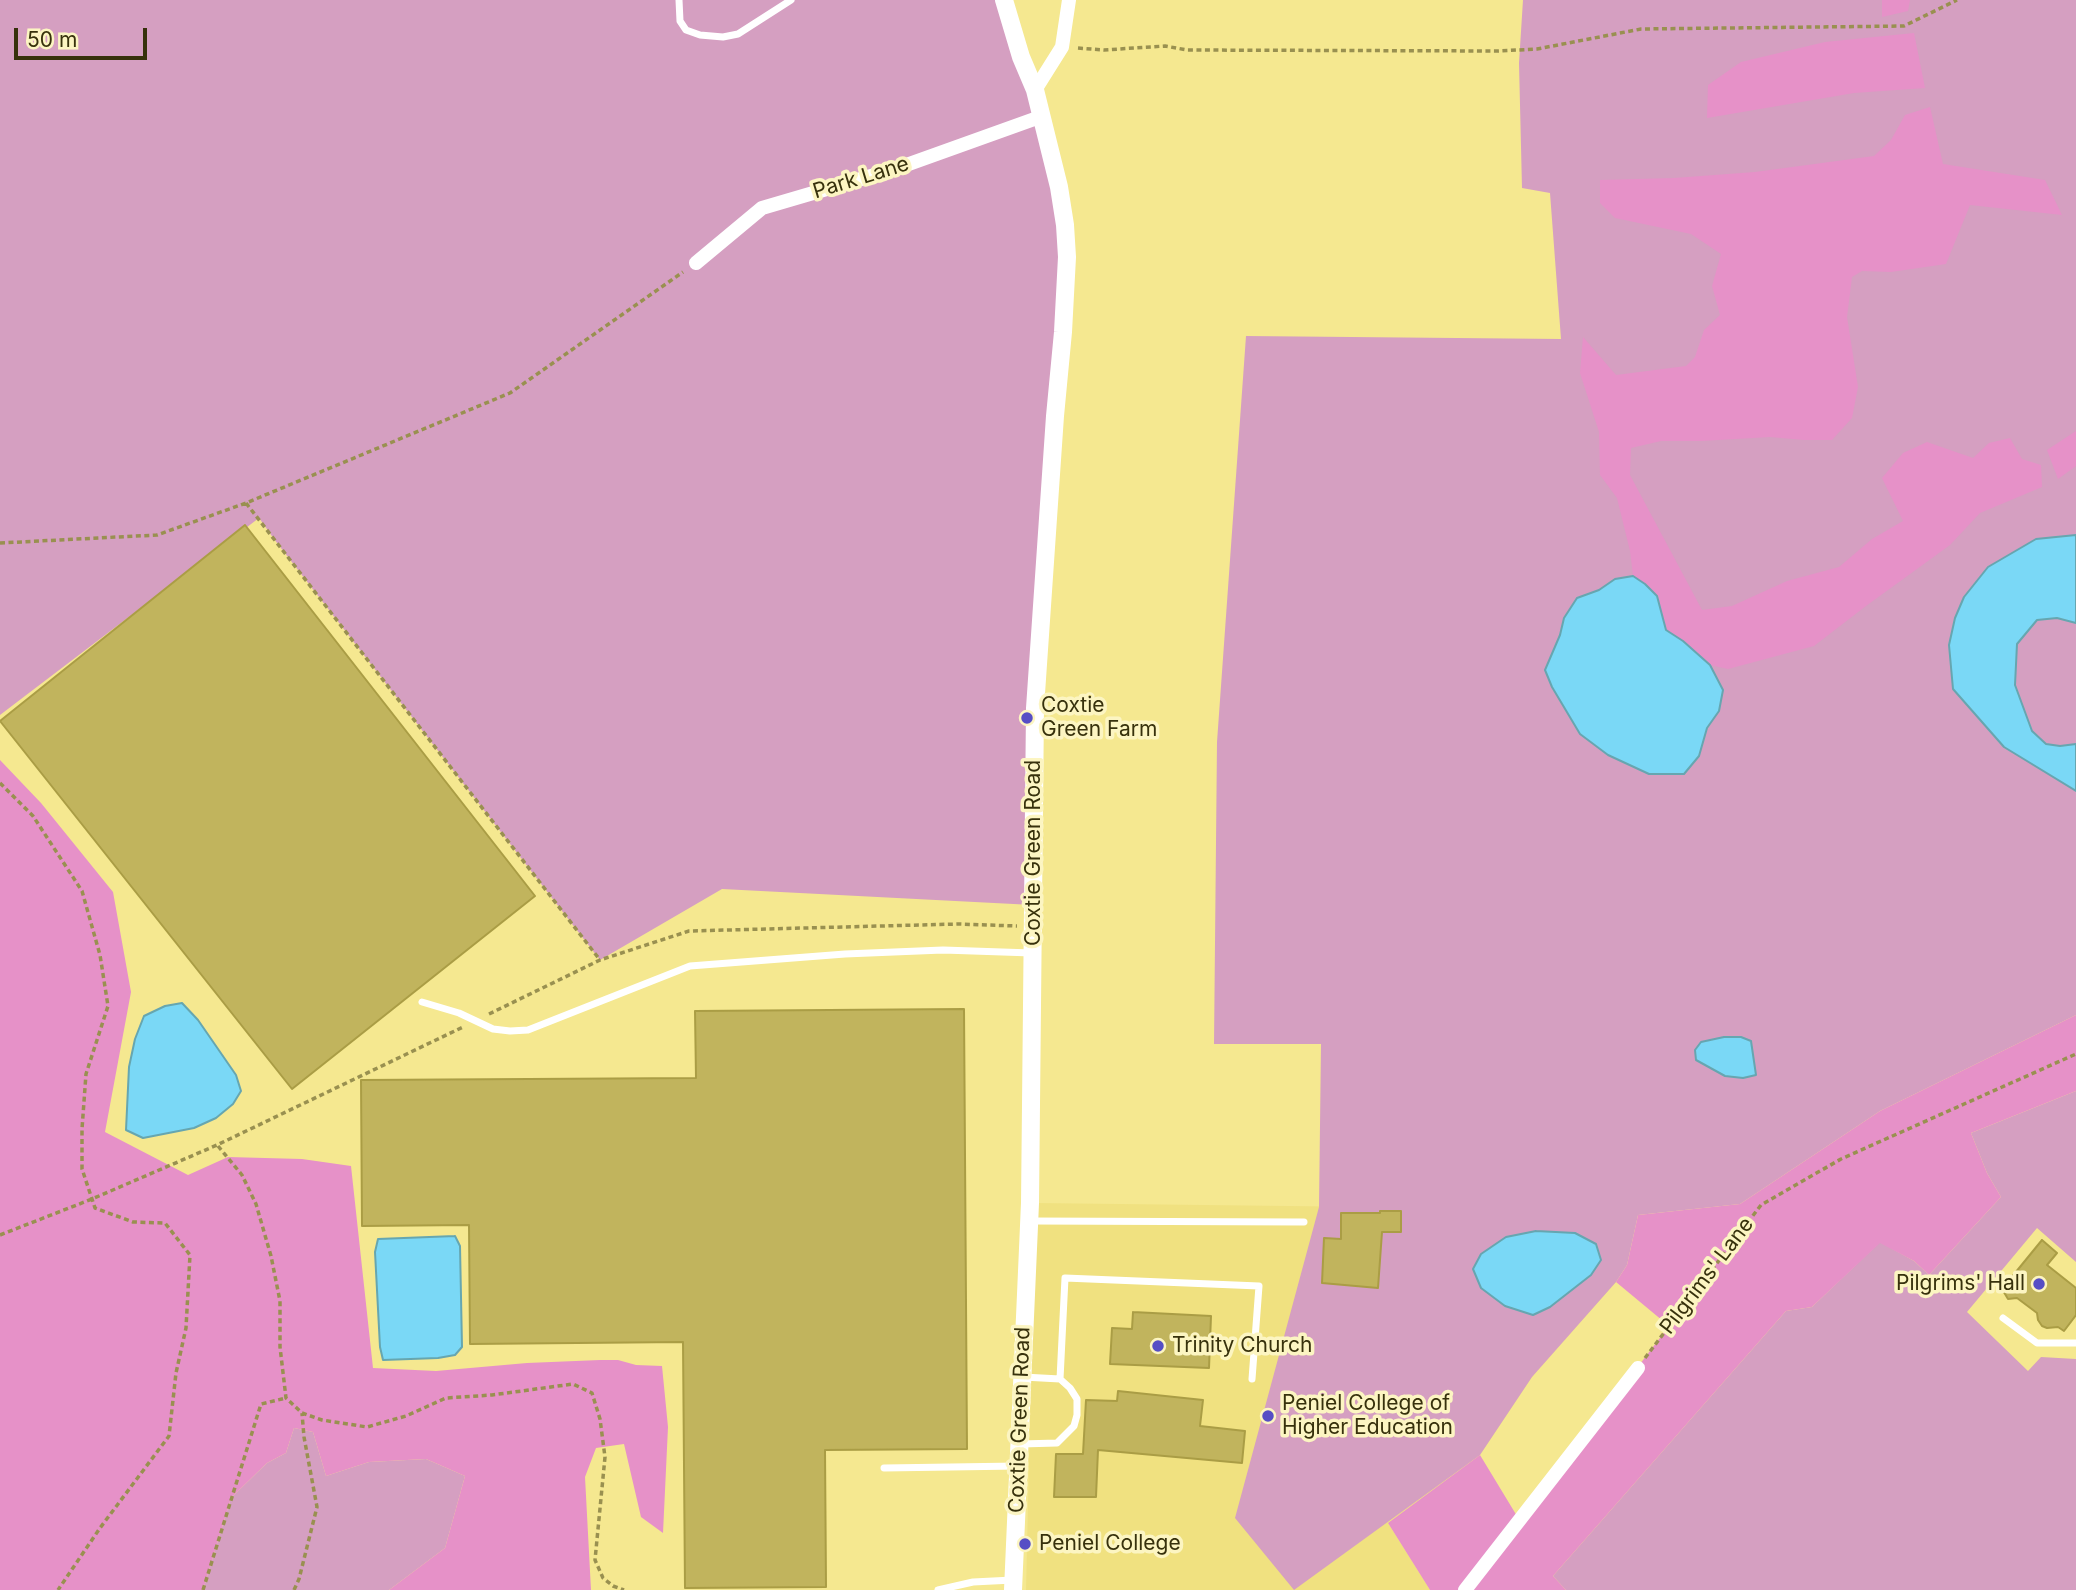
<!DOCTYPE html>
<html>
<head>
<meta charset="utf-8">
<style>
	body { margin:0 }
	#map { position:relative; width:2076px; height:1590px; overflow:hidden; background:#f5e890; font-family:Inter,sans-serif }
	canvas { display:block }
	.scale { position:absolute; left:14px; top:28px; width:133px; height:32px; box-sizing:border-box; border:4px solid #37310c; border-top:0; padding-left:9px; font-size:21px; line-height:24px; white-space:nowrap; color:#37310c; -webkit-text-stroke:5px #fcf5c2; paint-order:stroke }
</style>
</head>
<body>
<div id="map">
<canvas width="2076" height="1590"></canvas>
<div class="scale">50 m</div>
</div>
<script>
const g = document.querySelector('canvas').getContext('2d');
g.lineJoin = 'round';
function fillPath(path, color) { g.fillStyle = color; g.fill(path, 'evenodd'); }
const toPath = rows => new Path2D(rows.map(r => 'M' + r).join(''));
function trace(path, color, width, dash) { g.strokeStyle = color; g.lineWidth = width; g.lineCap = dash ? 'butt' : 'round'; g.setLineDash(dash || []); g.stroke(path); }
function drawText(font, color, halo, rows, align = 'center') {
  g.font = font + ' Inter,sans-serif'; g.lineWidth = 7; g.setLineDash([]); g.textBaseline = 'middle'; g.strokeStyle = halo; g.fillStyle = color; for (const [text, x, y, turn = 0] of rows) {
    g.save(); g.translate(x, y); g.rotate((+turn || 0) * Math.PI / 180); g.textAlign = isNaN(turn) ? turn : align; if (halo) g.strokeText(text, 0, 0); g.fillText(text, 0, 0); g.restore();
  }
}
const built = toPath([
	[1035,1203,1627,1210,1616,1282,1532,1377,1480,1455,1388,1523,1430,1590,1026,1590]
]);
const green = toPath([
	[0,0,1012,0,1065,225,1033,905,722,889,600,960,274,539,259,518,0,715],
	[1523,0,2076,0,2076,1015,1880,1111,1740,1204,1638,1215,1627,1265,1616,1282,1532,1377,1480,1455,1294,1590,1235,1518,1319,1207,1321,1044,1214,1044,1217,742,1246,336,1561,339,1550,193,1522,188,1519,63],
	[2076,1091,2076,1262,2037,1228,1967,1312,2028,1371,2041,1357,2076,1359,2076,1590,1566,1590,1553,1576,1786,1311,1812,1307,1880,1242,1914,1261,1929,1275,2001,1197,1987,1173,1971,1133],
	[294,1428,313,1432,326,1476,369,1462,426,1459,465,1476,445,1548,389,1590,203,1590,231,1498,267,1463,286,1453]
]);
const forest = toPath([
	[1882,0,1910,0,1908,11,1882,17],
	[1914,33,1925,88,1854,93,1707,118,1708,85,1741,62,1825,42],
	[1930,107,1943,164,2045,180,2062,215,1970,205,1946,264,1891,272,1862,271,1852,277,1847,317,1858,387,1852,418,1832,440,1804,440,1770,437,1701,441,1661,441,1631,448,1630,475,1702,610,1732,606,1787,581,1839,567,1872,539,1903,521,1882,478,1903,453,1927,442,1973,458,1989,443,2010,438,2022,459,2041,465,2042,487,1980,513,1950,545,1866,606,1814,646,1728,669,1710,665,1683,641,1665,630,1657,596,1645,584,1633,576,1630,551,1617,498,1600,475,1599,432,1580,373,1583,337,1616,375,1686,366,1695,357,1704,330,1720,315,1712,286,1721,254,1691,234,1615,218,1600,203,1600,180,1674,178,1755,172,1874,156,1891,140,1905,115],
	[2076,431,2076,466,2058,479,2047,450],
	[0,760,41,803,113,892,131,992,105,1132,188,1175,228,1157,302,1159,351,1166,373,1368,436,1371,527,1363,600,1360,618,1360,636,1365,662,1366,668,1427,663,1533,641,1517,624,1444,596,1448,585,1477,591,1590,389,1590,445,1548,465,1476,426,1459,369,1462,326,1476,313,1432,294,1428,286,1453,267,1463,231,1498,203,1590,0,1590],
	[2076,1015,2076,1091,1971,1133,1987,1173,2001,1197,1929,1275,1914,1261,1880,1243,1812,1307,1786,1311,1553,1576,1566,1590,1430,1590,1388,1523,1480,1455,1520,1521,1669,1326,1616,1282,1627,1265,1638,1215,1740,1204,1880,1111]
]);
const water = toPath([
	[2076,535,2076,623,2057,618,2037,620,2017,644,2015,685,2032,731,2046,744,2060,746,2076,744,2076,791,2004,747,1953,689,1949,645,1955,618,1964,597,1988,567,2036,539,2076,535],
	[1633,576,1645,584,1657,596,1666,630,1683,641,1710,665,1723,690,1719,711,1707,728,1699,756,1684,774,1649,774,1608,755,1580,734,1552,687,1545,670,1560,635,1564,618,1577,598,1599,590,1615,579,1633,576],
	[182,1003,198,1020,236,1075,241,1091,233,1104,216,1118,194,1128,143,1138,126,1130,129,1067,135,1039,144,1016,165,1006,182,1003],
	[1724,1037,1741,1037,1751,1041,1756,1075,1743,1078,1725,1076,1696,1060,1695,1050,1701,1042,1724,1037],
	[1536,1231,1575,1233,1596,1244,1601,1260,1591,1275,1550,1307,1533,1315,1505,1306,1481,1288,1473,1269,1481,1254,1506,1237,1536,1231],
	[455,1236,460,1246,462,1347,455,1355,438,1358,383,1360,380,1347,375,1252,378,1239,455,1236]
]);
const building = toPath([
	[245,525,535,896,292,1089,0,721,245,525],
	[964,1009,967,1449,825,1450,826,1587,685,1588,683,1342,470,1344,469,1225,362,1226,361,1080,696,1078,695,1011,964,1009],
	[1380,1211,1401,1211,1401,1232,1382,1232,1378,1288,1322,1283,1324,1238,1341,1239,1341,1213,1380,1213,1380,1211],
	[2042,1240,2057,1253,2047,1265,2076,1288,2076,1315,2064,1331,2058,1327,2047,1328,2042,1326,2038,1320,2037,1313,2017,1298,2008,1299,2002,1289,2042,1240],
	[1133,1312,1211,1316,1209,1368,1110,1364,1112,1328,1132,1329,1133,1312],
	[1118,1391,1203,1400,1200,1426,1245,1431,1242,1463,1098,1450,1096,1497,1054,1497,1056,1454,1083,1454,1086,1400,1117,1401,1118,1391]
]);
const path = toPath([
	[1078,48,1104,50,1165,46,1187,50,1498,51,1537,49,1641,29,1904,26,1957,0],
	[246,503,600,960],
	[0,543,157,535,246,503,510,393,683,272],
	[0,783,33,816,82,891,100,955,108,1006,86,1074,82,1129,82,1169,95,1208,133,1222,165,1223,190,1255,186,1328,176,1373,169,1436,100,1528,58,1590],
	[489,1014,600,960,689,931,958,924,1017,926],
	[218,1146,242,1175,256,1204,271,1256,280,1301,280,1347,286,1398,302,1413,322,1420,367,1427,406,1416,446,1398,492,1395,573,1384,592,1393,600,1419,605,1457,595,1560,603,1578,613,1586,624,1590],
	[0,1235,92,1199,217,1145,463,1027],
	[1645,1358,1761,1205,1841,1159,2076,1054],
	[203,1590,261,1404,286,1398],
	[294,1590,299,1579,317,1507,304,1437,302,1413]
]);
const service = toPath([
	[679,0,680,21,686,30,700,35,723,37,738,34,791,0],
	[422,1002,459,1013,493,1029,510,1031,528,1030,690,966,845,954,943,950,1032,953],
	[1030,1221,1304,1222],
	[2003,1318,2037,1343,2076,1343],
	[1023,1377,1060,1379,1065,1278,1259,1286,1252,1379],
	[1021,1444,1057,1443,1074,1426,1077,1415,1077,1399,1070,1388,1060,1379],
	[884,1468,1018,1466],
	[938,1590,973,1582,1013,1580]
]);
const minor = toPath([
	[1035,90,1062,47,1069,0],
	[696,263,762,208,895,169,1040,117],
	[1465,1590,1638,1368]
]);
const tertiary = toPath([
	[1004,0,1021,57,1035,90,1059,187,1065,225,1067,257,1063,332,1055,416,1035,708,1030,1203,1013,1590]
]);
const markers = [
	[1027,718,7,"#564ec5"],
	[2039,1284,7,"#564ec5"],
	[1158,1346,7,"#564ec5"],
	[1268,1416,7,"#564ec5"],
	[1025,1544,7,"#564ec5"]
];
const streetNames = [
	["Park Lane",861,178,-17],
	["Coxtie Green Road",1034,853,-90],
	["Pilgrims' Lane",1707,1276,-53],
	["Coxtie Green Road",1020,1420,-88]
];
const poiNames = [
	["Coxtie",1041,706],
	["Green Farm",1041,730],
	["Pilgrims' Hall",2025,1284,"right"],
	["Trinity Church",1172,1346],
	["Peniel College of",1282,1404],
	["Higher Education",1282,1428],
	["Peniel College",1039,1544]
];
fillPath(built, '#f0e180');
fillPath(green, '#d59fc1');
fillPath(forest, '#e691c8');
fillPath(water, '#7ad8f6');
trace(water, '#66a6b0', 2);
fillPath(building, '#c1b45d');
trace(building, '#aa9d45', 2);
trace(path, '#999050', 3.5, [5, 3.5]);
trace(service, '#fff', 7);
trace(minor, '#fff', 14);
trace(tertiary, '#fff', 18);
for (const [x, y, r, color] of markers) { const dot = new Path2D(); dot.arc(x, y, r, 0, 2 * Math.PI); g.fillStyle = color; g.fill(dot); trace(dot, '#fcf5c2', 2.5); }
drawText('21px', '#37310c', '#fcf5c2', streetNames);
drawText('21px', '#37310c', '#fcf5c2', poiNames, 'left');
</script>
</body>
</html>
